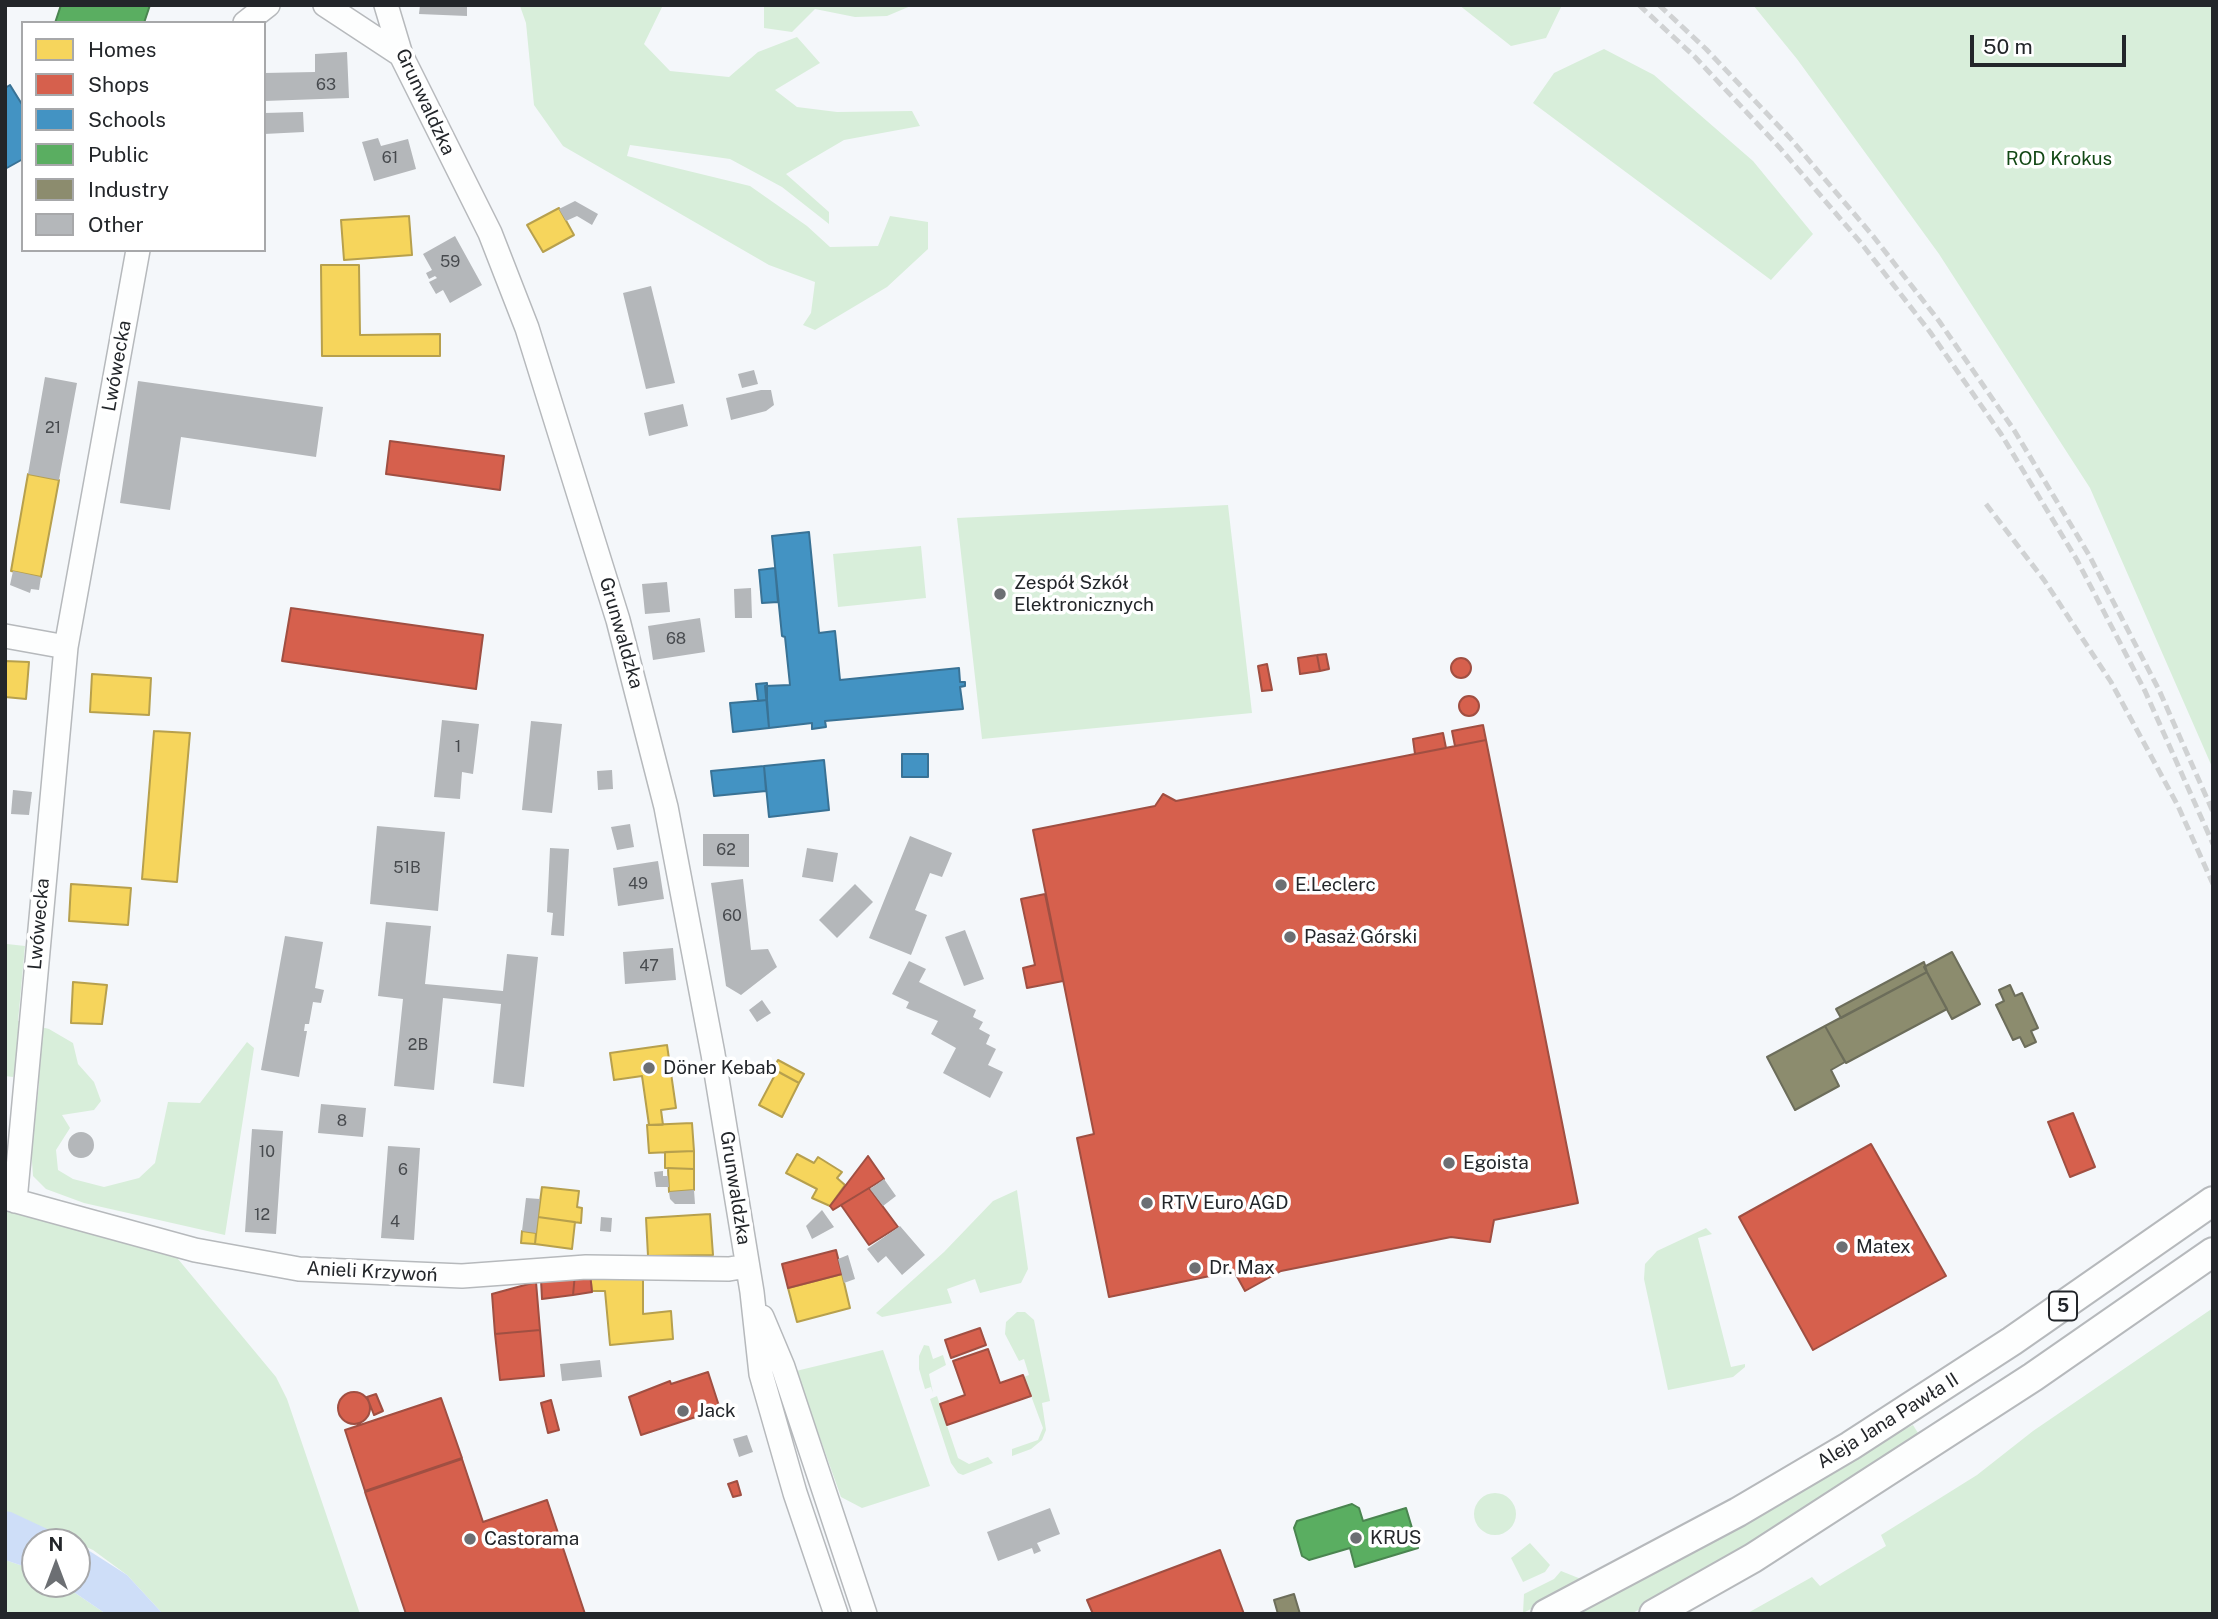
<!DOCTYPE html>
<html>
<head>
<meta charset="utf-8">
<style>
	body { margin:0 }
	#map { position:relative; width:2218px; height:1619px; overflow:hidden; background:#f4f7fa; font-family:"Public Sans",sans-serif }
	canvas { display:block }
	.frame { position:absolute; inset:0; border:7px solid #23262a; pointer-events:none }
	.legend { position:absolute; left:21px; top:21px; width:245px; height:231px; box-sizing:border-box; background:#fff; border:2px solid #a7a8aa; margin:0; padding:9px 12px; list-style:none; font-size:21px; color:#23262a }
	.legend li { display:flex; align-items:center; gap:14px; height:35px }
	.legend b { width:35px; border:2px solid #a7a8aa }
	.north { position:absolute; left:21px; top:1528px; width:70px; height:70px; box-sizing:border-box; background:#fff; border:2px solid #a7a8aa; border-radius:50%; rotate:0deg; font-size:19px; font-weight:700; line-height:28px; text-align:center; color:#23262a }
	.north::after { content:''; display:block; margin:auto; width:24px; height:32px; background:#6c6f73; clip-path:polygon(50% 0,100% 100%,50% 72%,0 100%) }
	.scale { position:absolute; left:1970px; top:35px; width:156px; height:32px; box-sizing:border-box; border:4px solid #23262a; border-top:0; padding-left:9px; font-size:21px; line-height:24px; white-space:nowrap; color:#23262a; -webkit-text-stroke:5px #fff; paint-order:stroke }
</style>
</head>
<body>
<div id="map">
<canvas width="2218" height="1619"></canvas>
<div class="frame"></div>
<ul class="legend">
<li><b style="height:19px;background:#f6d55c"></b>Homes</li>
<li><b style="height:19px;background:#d6604d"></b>Shops</li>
<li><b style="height:19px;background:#4393c3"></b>Schools</li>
<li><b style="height:19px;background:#5aae61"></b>Public</li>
<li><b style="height:19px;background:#8c8c6e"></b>Industry</li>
<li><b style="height:19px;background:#b4b7ba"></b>Other</li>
</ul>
<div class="north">N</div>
<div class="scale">50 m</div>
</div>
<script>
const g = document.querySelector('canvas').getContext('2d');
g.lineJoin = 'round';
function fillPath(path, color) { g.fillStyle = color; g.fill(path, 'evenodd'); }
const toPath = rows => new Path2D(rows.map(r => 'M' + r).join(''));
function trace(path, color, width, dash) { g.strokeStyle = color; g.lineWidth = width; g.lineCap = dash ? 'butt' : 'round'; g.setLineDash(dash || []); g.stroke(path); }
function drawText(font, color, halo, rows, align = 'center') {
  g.font = font + ' "Public Sans",sans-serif'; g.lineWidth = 7; g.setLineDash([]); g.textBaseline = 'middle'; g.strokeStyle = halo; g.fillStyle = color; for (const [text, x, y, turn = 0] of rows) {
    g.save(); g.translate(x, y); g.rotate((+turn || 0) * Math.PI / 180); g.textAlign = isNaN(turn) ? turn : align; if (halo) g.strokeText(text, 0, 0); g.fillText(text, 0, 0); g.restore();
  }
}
const green = toPath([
	[663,5,644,44,670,71,729,77,758,52,797,37,820,63,775,90,797,107,837,112,912,111,920,126,844,140,786,174,829,212,829,224,782,187,730,159,630,145,627,156,750,186,807,226,830,247,878,246,890,216,928,222,928,249,887,287,815,330,803,325,811,313,815,282,769,265,563,146,534,105,526,23,520,6],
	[764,5,913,5,887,16,855,17,815,9,792,32,764,28],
	[1459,5,1562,5,1546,38,1511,46],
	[1753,5,2213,5,2213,769,2090,488,1939,254,1797,59],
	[1604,49,1654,75,1753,161,1813,234,1771,280,1533,103,1554,73],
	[1228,505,1252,713,982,739,957,518],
	[921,546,926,598,838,607,833,554],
	[7,944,25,946,18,1021,49,1029,73,1043,78,1064,94,1082,101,1101,94,1110,62,1115,70,1128,56,1150,58,1170,73,1179,104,1187,139,1178,155,1163,168,1102,200,1103,247,1042,254,1048,225,1235,84,1203,46,1189,33,1176,31,1148,39,1085,38,1059,19,1058,13,1077,5,1076],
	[1017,1190,1028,1269,1021,1283,980,1293,975,1279,947,1289,952,1303,882,1317,876,1313,944,1252,993,1201],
	[5,1198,171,1242,178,1259,276,1377,287,1399,360,1614,163,1614,127,1575,93,1550,5,1511],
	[1706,1228,1712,1234,1698,1238,1731,1367,1745,1364,1745,1367,1733,1377,1668,1390,1644,1279,1645,1264,1657,1251],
	[2213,1308,2213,1614,1746,1614,1812,1577,1820,1586,1886,1546,1881,1535,1977,1475,2033,1431],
	[1017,1312,1025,1312,1034,1320,1050,1401,1042,1403,1046,1430,1042,1440,1031,1449,1012,1456,1012,1449,1038,1440,1043,1428,1024,1377,1029,1375,1024,1359,1019,1361,1005,1334,1006,1322],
	[924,1345,929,1346,933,1359,943,1355,946,1365,929,1374,933,1393,931,1387,925,1389,919,1369,919,1356],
	[883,1350,930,1486,862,1508,841,1497,796,1371],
	[937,1396,958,1458,969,1464,988,1457,993,1463,963,1475,958,1473,951,1463,930,1399],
	[1913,1425,1918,1433,1908,1440,1910,1443,1705,1573,1631,1614,1573,1614,1903,1427,1905,1429],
	'1474 1514a21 21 0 1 1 42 0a21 21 0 1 1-42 0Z',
	[1530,1543,1550,1565,1545,1572,1523,1582,1511,1558],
	[5,1560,35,1570,35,1584,62,1584,106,1614,5,1614],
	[1561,1571,1586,1581,1523,1613,1524,1594,1554,1579]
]);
const water = toPath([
	[5,1511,11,1512,75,1542,35,1542,35,1570,5,1560],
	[77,1543,127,1575,163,1614,106,1614,62,1584,77,1584]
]);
const homes = toPath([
	[559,208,574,235,543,252,527,225,559,208],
	[409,216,412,255,344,260,341,220,409,216],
	[321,265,359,265,360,335,440,334,440,356,322,356,321,265],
	[28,474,59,480,41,577,11,571,28,474],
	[5,661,29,662,26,699,5,697,5,661],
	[92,674,151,678,149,715,90,712,92,674],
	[154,731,190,733,177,882,142,879,154,731],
	[71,884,131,888,128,925,69,921,71,884],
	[73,982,107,985,102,1024,71,1023,73,982],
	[667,1045,676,1108,661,1110,663,1125,649,1125,642,1076,614,1080,610,1053,667,1045],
	[778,1060,804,1074,799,1083,773,1069,778,1060],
	[777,1071,799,1083,782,1117,759,1105,777,1071],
	[692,1123,694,1151,649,1153,647,1125,692,1123],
	[694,1151,694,1169,665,1168,665,1152,694,1151],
	[797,1154,814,1163,818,1157,842,1172,837,1178,845,1185,830,1206,812,1198,817,1189,786,1173,797,1154],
	[668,1168,694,1169,694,1190,669,1192,668,1168],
	[542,1187,579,1191,577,1207,582,1208,581,1223,538,1217,542,1187],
	[710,1214,713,1255,648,1256,646,1218,710,1214],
	[538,1217,575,1222,572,1249,535,1244,538,1217],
	[522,1231,536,1233,535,1244,521,1243,522,1231],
	[590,1273,643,1275,643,1314,671,1311,673,1339,610,1345,605,1291,592,1291,590,1273],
	[842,1274,850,1308,797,1322,788,1288,842,1274]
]);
const shops = toPath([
	[390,441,504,456,500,490,386,474,390,441],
	[291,608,483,635,476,689,282,661,291,608],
	[1326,654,1329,669,1320,671,1317,655,1326,654],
	[1317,655,1320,671,1300,674,1298,658,1317,655],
	'1451 668a10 10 0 1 1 20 0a10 10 0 1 1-20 0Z',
	[1267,664,1272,690,1262,691,1258,666,1267,664],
	'1459 706a10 10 0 1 1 20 0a10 10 0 1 1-20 0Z',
	[1483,725,1486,740,1455,746,1452,731,1483,725],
	[1443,733,1446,748,1415,754,1413,739,1443,733],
	[1486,740,1578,1203,1494,1220,1490,1242,1451,1237,1281,1271,1245,1291,1234,1271,1109,1297,1077,1138,1094,1134,1033,830,1155,806,1163,794,1176,801,1486,740],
	[1045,894,1063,981,1027,988,1023,968,1035,965,1021,899,1045,894],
	[2073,1113,2095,1167,2070,1177,2048,1122,2073,1113],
	[1871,1144,1946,1276,1813,1350,1739,1217,1871,1144],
	[868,1156,884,1179,833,1210,830,1206,868,1156],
	[869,1188,898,1227,869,1245,841,1205,869,1188],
	[836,1250,842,1274,788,1288,782,1264,836,1250],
	[590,1273,592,1292,573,1295,575,1274,590,1273],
	[575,1274,573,1295,542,1299,541,1280,575,1274],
	[536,1282,540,1330,495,1334,492,1294,536,1282],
	[980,1328,986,1345,951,1358,945,1340,980,1328],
	[540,1330,544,1376,500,1380,495,1334,540,1330],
	[988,1349,1000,1383,1023,1375,1031,1396,947,1425,940,1404,965,1395,953,1361,988,1349],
	[708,1372,720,1409,641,1435,629,1397,670,1381,671,1384,708,1372],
	'338 1408a16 16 0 1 1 32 0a16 16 0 1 1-32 0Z',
	[376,1394,383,1411,374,1415,367,1397,376,1394],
	[441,1398,462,1458,365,1491,345,1430,441,1398],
	[551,1400,559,1430,548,1433,541,1403,551,1400],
	[462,1459,483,1522,547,1500,585,1614,406,1614,365,1492,462,1459],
	[737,1481,741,1495,733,1497,728,1484,737,1481],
	[1220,1550,1244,1614,1093,1614,1087,1600,1220,1550]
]);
const schools = toPath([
	[10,85,23,106,23,159,5,169,5,88,10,85],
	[809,532,819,633,835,631,840,680,959,668,960,682,965,682,965,686,960,687,963,709,825,721,826,727,812,729,812,723,769,728,765,686,790,685,785,637,782,636,772,536,809,532],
	[775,568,778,602,762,603,759,570,775,568],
	[767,683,767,700,758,701,756,684,767,683],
	[767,700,769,728,733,732,730,703,767,700],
	[902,754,928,754,928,777,902,777,902,754],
	[824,760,829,810,769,817,764,766,824,760],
	[764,766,766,791,714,796,711,771,764,766]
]);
const public = toPath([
	[61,5,150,5,144,23,55,23,61,5],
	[1352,1504,1359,1508,1363,1521,1406,1508,1418,1548,1355,1567,1350,1548,1309,1560,1302,1556,1294,1528,1297,1521,1352,1504]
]);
const industry = toPath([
	[1952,952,1980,1004,1952,1019,1924,967,1952,952],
	[1924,962,1927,972,1841,1018,1836,1009,1924,962],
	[1927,972,1947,1009,1846,1063,1825,1026,1927,972],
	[2010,985,2015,996,2022,993,2038,1028,2031,1031,2036,1042,2025,1047,2020,1037,2013,1040,1996,1005,2004,1001,1999,990,2010,985],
	[1825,1026,1845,1062,1831,1070,1839,1086,1795,1110,1767,1057,1825,1026],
	[1294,1594,1300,1614,1278,1614,1274,1600,1294,1594]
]);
const building = toPath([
	[420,5,467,5,467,16,419,14],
	[347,52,349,98,264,101,264,73,315,72,315,54],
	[303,112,304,132,264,134,264,113],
	[378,138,381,146,408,139,416,169,374,181,362,142],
	[575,201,598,214,592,225,577,216,566,221,559,209],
	[455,236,482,285,450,303,443,290,436,294,429,282,437,278,435,276,429,279,426,273,432,270,423,254],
	[651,286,675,383,646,389,623,293],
	[754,370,758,384,742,388,738,374],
	[45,377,77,383,59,480,28,474],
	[138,381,323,407,316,457,181,437,170,510,120,503],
	[761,390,771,390,774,405,766,411,731,420,726,398],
	[683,404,688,426,649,436,644,413],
	[13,571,41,577,39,590,31,589,30,593,10,585],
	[667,582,670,612,645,614,642,584],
	[751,588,752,618,735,618,734,589],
	[700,618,705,652,653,660,648,626],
	[442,720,479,724,473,774,462,772,460,799,434,797],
	[531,721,562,724,552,813,522,810],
	[612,770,613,789,598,790,597,771],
	[13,790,32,792,29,815,11,814],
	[630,824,634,847,617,850,611,827],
	[377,826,445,832,438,911,370,904],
	[703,834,749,834,749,867,703,866],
	[910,836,952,853,942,877,930,873,915,910,927,915,911,955,869,938],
	[550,848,569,849,564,936,551,935,553,913,547,912],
	[807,848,838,853,833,882,802,877],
	[658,861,664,899,618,906,613,868],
	[743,879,751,950,768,949,777,967,741,995,726,986,711,883],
	[855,884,873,902,837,938,819,920],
	[386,922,431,926,425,984,503,991,507,954,538,957,524,1087,493,1083,501,1004,443,998,434,1090,394,1086,403,999,378,996],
	[965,930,984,979,964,986,945,937],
	[285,936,323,942,315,988,324,990,321,1003,313,1002,309,1024,305,1024,304,1031,307,1031,299,1077,261,1070],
	[673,948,676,980,625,984,623,952],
	[909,961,926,969,919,982,976,1010,973,1017,983,1022,979,1029,990,1035,986,1044,996,1049,988,1065,1003,1072,990,1098,943,1073,956,1048,931,1034,938,1021,906,1008,909,1002,892,994],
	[762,1000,771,1013,757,1022,749,1010],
	[321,1104,366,1108,363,1137,318,1133],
	[252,1129,283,1131,276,1234,245,1232],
	'68 1145a13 13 0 1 1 26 0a13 13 0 1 1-26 0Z',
	[388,1146,420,1148,414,1240,381,1238],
	[663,1171,663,1176,668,1176,669,1187,656,1187,654,1172],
	[884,1179,896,1196,883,1206,870,1189],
	[694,1190,695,1204,675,1204,670,1199,669,1192],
	[526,1198,540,1199,536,1233,522,1231],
	[822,1210,834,1227,812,1239,806,1226],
	[601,1217,612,1218,611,1232,600,1231],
	[900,1226,925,1255,902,1275,886,1256,878,1263,867,1249],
	[848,1255,855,1279,844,1283,838,1259],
	[600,1360,602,1377,562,1381,560,1364],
	[747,1435,753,1452,739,1457,733,1439],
	[1050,1508,1060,1534,1037,1543,1041,1551,1034,1554,1032,1548,998,1561,987,1532]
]);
const minor = toPath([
	[325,5,401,55],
	[386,5,401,55,490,233,527,328,618,620,666,807,713,1054,752,1292,761,1374,795,1493,836,1614],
	[245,23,268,5],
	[5,636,66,647],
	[5,1198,195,1250,299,1269,462,1276,586,1267,729,1269,747,1266],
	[15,1201,66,647,138,250],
	[762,1317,783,1367,865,1614]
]);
const major = toPath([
	[1546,1614,1738,1512,1850,1446,2012,1341,2213,1201],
	[1654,1614,1753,1558,2033,1377,2213,1252]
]);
const rail = toPath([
	[1639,5,1695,57,1780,148,1861,243,1930,332,2001,434,2077,560,2145,691,2213,844],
	[1659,5,1706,49,1790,138,1873,236,1939,321,2014,430,2089,555,2159,690,2213,812],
	[1986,504,2044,580,2111,682,2178,806,2213,884]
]);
const markers = [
	[1000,594,7,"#6c6f73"],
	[1281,885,7,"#6c6f73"],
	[1290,937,7,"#6c6f73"],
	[649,1068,7,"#6c6f73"],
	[1449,1163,7,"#6c6f73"],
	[1147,1203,7,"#6c6f73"],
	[1842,1247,7,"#6c6f73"],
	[1195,1268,7,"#6c6f73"],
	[683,1411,7,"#6c6f73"],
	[1356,1538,7,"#6c6f73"],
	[470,1539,7,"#6c6f73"]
];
const numberNames = [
	["63",326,85],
	["61",390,158],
	["59",450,262],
	["21",53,428],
	["68",676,639],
	["1",458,747],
	["62",726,850],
	["51B",407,868],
	["49",638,884],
	["60",732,916],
	["47",649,966],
	["2B",418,1045],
	["8",342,1121],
	["10",267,1152],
	["6",403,1170],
	["12",262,1215],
	["4",395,1222]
];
const shields = [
	[2063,1306,28]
];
const shieldNames = [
	["5",2063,1306]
];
const streetNames = [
	["Grunwaldzka",425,102,65],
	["Lwówecka",117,366,-80],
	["Grunwaldzka",621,633,74],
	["Lwówecka",39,924,-85],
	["Grunwaldzka",735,1188,81],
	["Anieli Krzywoń",372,1272,3],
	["Aleja Jana Pawła II",1888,1421,-32]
];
const parkNames = [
	["ROD Krokus",2059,159]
];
const poiNames = [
	["Zespół Szkół",1014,583],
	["Elektronicznych",1014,605],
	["E.Leclerc",1295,885],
	["Pasaż Górski",1304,937],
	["Döner Kebab",663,1068],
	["Egoista",1463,1163],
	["RTV Euro AGD",1161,1203],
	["Matex",1856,1247],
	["Dr. Max",1209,1268],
	["Jack",697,1411],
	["KRUS",1370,1538],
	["Castorama",484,1539]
];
fillPath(green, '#d8eeda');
fillPath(water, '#cedef8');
fillPath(homes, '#f6d55c');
trace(homes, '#b7a04d', 2);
fillPath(shops, '#d6604d');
trace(shops, '#a04f42', 2);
fillPath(schools, '#4393c3');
trace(schools, '#397295', 2);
fillPath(public, '#5aae61');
trace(public, '#4a8550', 2);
fillPath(industry, '#8c8c6e');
trace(industry, '#6c6d5a', 2);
fillPath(building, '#b4b7ba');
trace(minor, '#b6b9bc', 26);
trace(major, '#b6b9bc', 32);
trace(minor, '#fdfefe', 23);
trace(major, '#fdfefe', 28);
trace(rail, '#d0d2d3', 5, [10, 5]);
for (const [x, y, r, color] of markers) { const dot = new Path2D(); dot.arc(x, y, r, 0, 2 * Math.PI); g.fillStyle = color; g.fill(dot); trace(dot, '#fff', 2.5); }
drawText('16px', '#474a4e', null, numberNames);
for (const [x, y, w] of shields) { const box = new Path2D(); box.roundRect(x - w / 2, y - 14.5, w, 29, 5); g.fillStyle = '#fff'; g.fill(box); trace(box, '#23262a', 2); }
drawText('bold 18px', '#23262a', null, shieldNames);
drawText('19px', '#23262a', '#fff', streetNames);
drawText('19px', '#134815', '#fff', parkNames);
drawText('19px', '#23262a', '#fff', poiNames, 'left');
</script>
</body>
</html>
